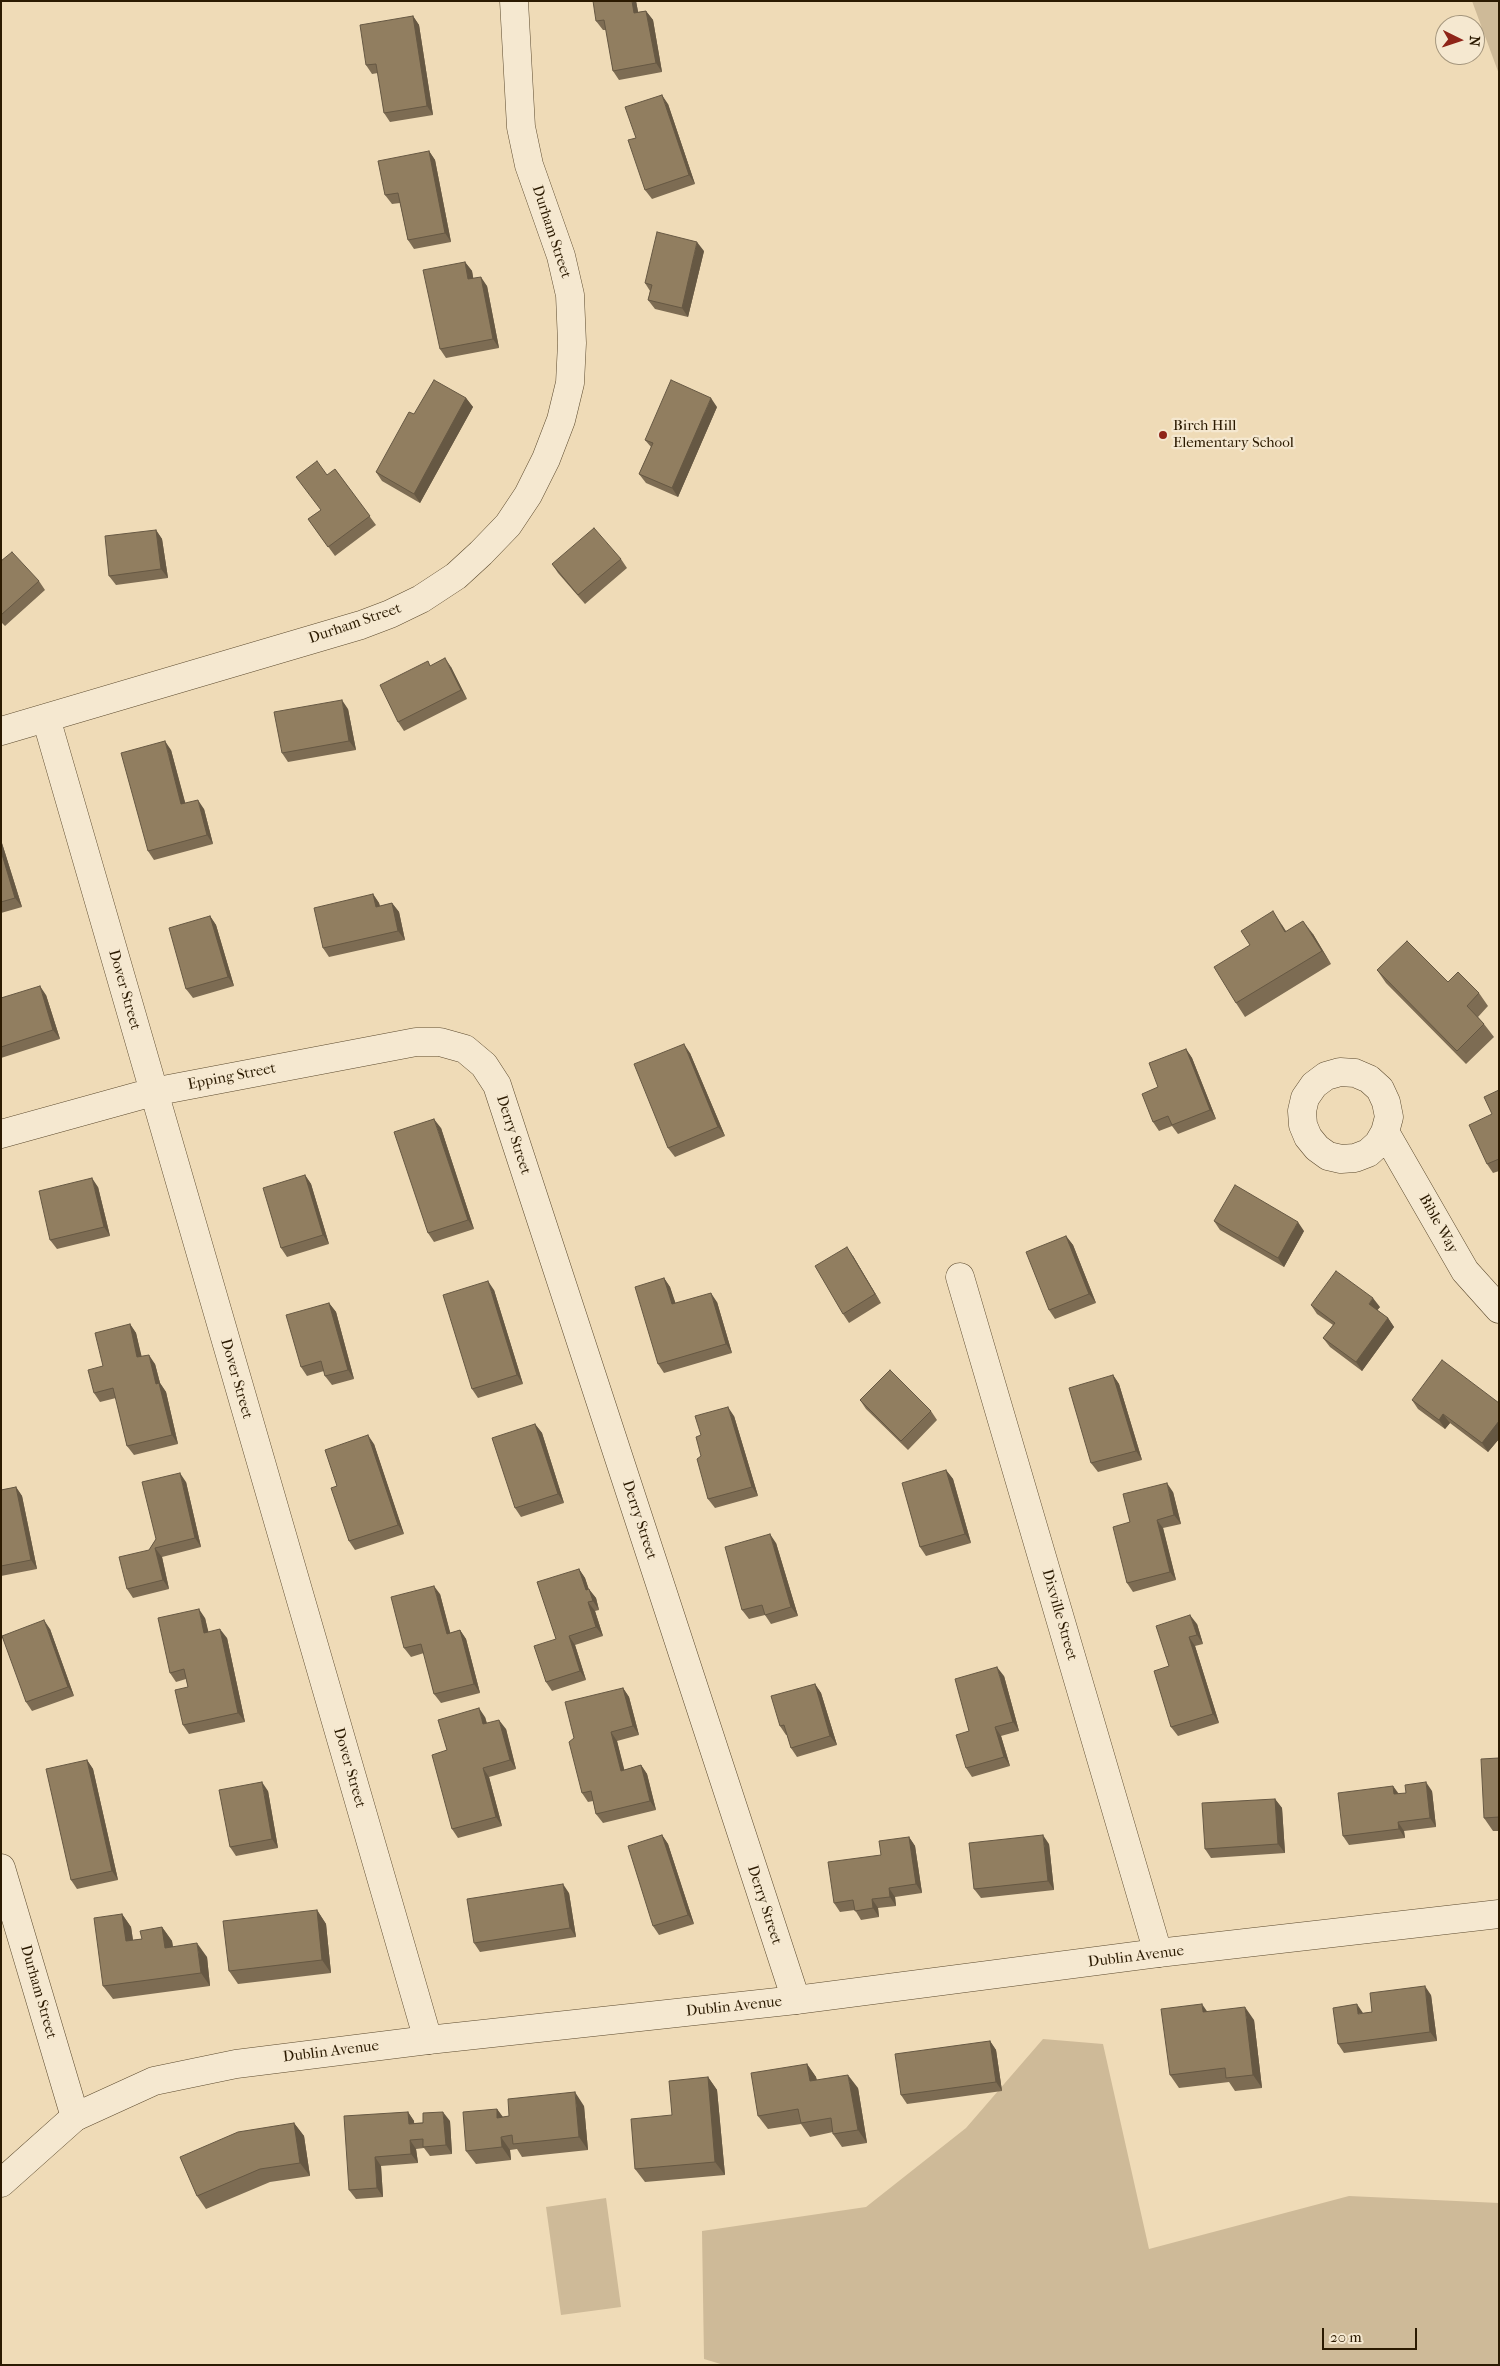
<!DOCTYPE html>
<html>
<head>
<meta charset="utf-8">
<style>
	body { margin:0 }
	#map { position:relative; width:1500px; height:2366px; overflow:hidden; background:#efdbb7; font-family:"IM FELL French Canon",serif }
	canvas { display:block }
	.frame { position:absolute; inset:0; border:2px solid #2b1a01; pointer-events:none }
	.north { position:absolute; left:1435px; top:15px; width:50px; height:50px; box-sizing:border-box; background:#f5e8d0; border:1px solid #a4967d; border-radius:50%; rotate:94deg; font-size:14px; font-weight:700; line-height:20px; text-align:center; color:#2b1a01 }
	.north::after { content:''; display:block; margin:auto; width:18px; height:22px; background:#8f2418; clip-path:polygon(50% 0,100% 100%,50% 72%,0 100%) }
	.scale { position:absolute; left:1322px; top:2328px; width:95px; height:22px; box-sizing:border-box; border:2px solid #2b1a01; border-top:0; padding-left:6px; font-size:15px; line-height:18px; white-space:nowrap; color:#2b1a01; -webkit-text-stroke:4px #f5e8d0; paint-order:stroke }
</style>
</head>
<body>
<div id="map">
<canvas width="1500" height="2366"></canvas>
<div class="frame"></div>
<div class="north">N</div>
<div class="scale">20 m</div>
</div>
<script>
const g = document.querySelector('canvas').getContext('2d');
g.lineJoin = 'round';
function fillPath(path, color) { g.fillStyle = color; g.fill(path, 'evenodd'); }
const toPath = rows => new Path2D(rows.map(r => 'M' + r).join(''));
function trace(path, color, width, dash) { g.strokeStyle = color; g.lineWidth = width; g.lineCap = dash ? 'butt' : 'round'; g.setLineDash(dash || []); g.stroke(path); }
function drawText(font, color, halo, rows, align = 'center') {
  g.font = font + ' "IM FELL French Canon",serif'; g.lineWidth = 4.5; g.setLineDash([]); g.textBaseline = 'middle'; g.strokeStyle = halo; g.fillStyle = color; for (const [text, x, y, turn = 0] of rows) {
    g.save(); g.translate(x, y); g.rotate((+turn || 0) * Math.PI / 180); g.textAlign = isNaN(turn) ? turn : align; if (halo) g.strokeText(text, 0, 0); g.fillText(text, 0, 0); g.restore();
  }
}
const green = toPath([
	[1472,1,1499,1,1499,74],
	[1043,2039,1103,2044,1149,2249,1349,2196,1499,2203,1499,2365,724,2365,704,2359,702,2231,866,2207,966,2128],
	[606,2198,621,2307,561,2315,546,2207]
]);
const minor = toPath([
	[46,718,428,2040],
	[1,731,361,625,390,614,421,599,456,576,481,553,508,525,528,495,546,459,561,420,570,383,572,343,570,295,561,256,529,165,521,127,514,1],
	[1385,1132,1378,1144,1368,1153,1355,1158,1341,1159,1328,1156,1317,1148,1308,1137,1303,1125,1302,1111,1305,1098,1314,1085,1326,1076,1340,1072,1355,1073,1369,1079,1380,1089,1386,1102,1389,1117,1385,1132,1465,1271,1499,1309],
	[1,1134,153,1092,416,1042,440,1042,465,1049,484,1065,497,1085,796,2000],
	[960,1277,1158,1953],
	[1,1868,75,2117]
]);
const tertiary = toPath([
	[1,2183,75,2117,154,2081,236,2064,428,2040,796,2000,1158,1953,1499,1914]
]);
const wall = toPath([
	[636,1,638,12,646,11,653,20,662,72,619,80,613,71,606,30,603,30,596,21],
	[413,16,419,25,433,115,390,122,384,113,378,73,372,74,366,65],
	[668,104,695,184,652,199,645,190,636,138],
	[429,151,435,160,451,242,414,249,408,240,400,203,392,204,385,195],
	[704,251,688,317,655,309,648,300,650,291,645,283],
	[465,262,472,271,473,278,487,286,499,348,446,358,440,349],
	[466,398,473,407,420,503,382,481,376,472,414,414],
	[717,407,678,497,646,483,639,474,651,447,645,440],
	[335,469,376,525,335,556,308,519,321,510],
	[156,530,162,539,168,578,116,585,109,576],
	[621,559,627,568,585,604,558,573,552,564],
	[1,561,39,581,45,590,5,626,1,622],
	[431,666,451,667,467,699,404,731,398,722],
	[348,709,356,750,288,762,282,753],
	[171,750,185,803,204,809,213,844,154,860,148,851],
	[1,840,22,907,1,913],
	[373,894,379,903,380,906,392,903,399,912,405,940,329,957,323,948],
	[210,916,216,925,234,986,193,998,186,989],
	[1282,925,1286,931,1313,934,1331,964,1245,1017,1236,1003,1250,945],
	[1377,970,1448,982,1479,993,1488,1006,1478,1017,1484,1024,1494,1037,1466,1064,1386,983],
	[46,995,60,1039,1,1058,1,998],
	[1186,1049,1192,1058,1216,1119,1178,1134,1172,1126,1159,1131,1153,1122,1158,1087],
	[690,1053,725,1136,675,1157,668,1148],
	[1499,1090,1499,1171,1493,1173,1487,1164,1492,1114],
	[441,1128,474,1229,434,1242,428,1233],
	[305,1175,311,1184,329,1244,287,1257,281,1248],
	[98,1187,110,1236,57,1249,50,1240],
	[1214,1221,1304,1231,1284,1267,1220,1230],
	[1066,1236,1073,1245,1096,1303,1055,1319,1049,1310],
	[853,1256,881,1303,849,1323,843,1314],
	[664,1278,670,1287,675,1303,717,1302,732,1353,664,1373,658,1364],
	[494,1290,523,1384,478,1398,472,1389],
	[329,1303,336,1312,354,1379,332,1385,325,1376,324,1371,307,1376,301,1367],
	[1311,1305,1380,1307,1377,1310,1388,1318,1394,1327,1362,1371,1330,1347,1323,1338,1333,1325,1317,1314],
	[130,1324,136,1333,141,1356,155,1364,160,1383,166,1392,178,1444,134,1455,127,1446,116,1398,100,1402,94,1393,103,1366],
	[1113,1375,1119,1384,1142,1460,1098,1472,1091,1463],
	[860,1400,931,1411,937,1420,908,1450,866,1409],
	[1412,1400,1499,1403,1499,1439,1488,1452,1450,1423,1445,1429,1418,1409],
	[734,1416,758,1496,715,1508,708,1499,701,1456,701,1435],
	[535,1424,542,1433,564,1503,521,1517,515,1508],
	[374,1444,404,1534,355,1550,349,1541,337,1486],
	[946,1470,953,1479,971,1543,926,1556,920,1547],
	[186,1482,201,1547,162,1557,169,1589,133,1598,127,1589,149,1550,156,1539],
	[16,1487,22,1496,37,1569,1,1576,1,1490],
	[1173,1492,1181,1524,1163,1528,1176,1580,1133,1592,1127,1583,1130,1522],
	[776,1543,798,1616,771,1624,765,1615,749,1619,742,1610],
	[579,1569,585,1578,589,1590,596,1598,599,1610,595,1611,603,1636,575,1645,586,1680,552,1691,546,1682,556,1639],
	[440,1594,450,1633,460,1630,466,1639,480,1693,441,1703,434,1694,424,1653,411,1657,404,1648],
	[205,1618,208,1632,227,1638,245,1722,189,1734,183,1725,188,1687,186,1679,176,1682,170,1673],
	[1197,1624,1203,1644,1195,1646,1219,1723,1178,1736,1171,1727,1169,1666],
	[50,1629,74,1696,32,1711,26,1702],
	[1004,1676,1019,1731,1001,1736,1010,1766,972,1777,966,1768,969,1731],
	[815,1684,821,1693,837,1745,797,1757,791,1748,787,1735,786,1735,780,1726],
	[623,1688,629,1697,639,1735,617,1741,624,1770,641,1765,647,1774,656,1810,603,1823,596,1814,593,1801,588,1802,582,1793,574,1738],
	[485,1717,487,1723,506,1729,516,1769,489,1777,502,1826,458,1838,452,1829,447,1750],
	[1499,1758,1499,1831,1493,1831,1484,1818],
	[87,1760,93,1769,118,1880,77,1889,71,1880],
	[1393,1786,1399,1794,1432,1791,1436,1827,1404,1831,1405,1838,1349,1845,1343,1836],
	[268,1791,278,1848,236,1856,230,1847],
	[1275,1799,1282,1808,1285,1853,1211,1858,1205,1849],
	[662,1835,668,1844,694,1924,659,1935,653,1926],
	[909,1837,915,1846,922,1893,895,1897,896,1906,878,1908,879,1917,861,1920,855,1910,840,1912,834,1903,881,1855],
	[1049,1844,1054,1890,981,1898,974,1889],
	[569,1893,576,1937,480,1952,474,1943],
	[317,1910,326,1924,331,1973,238,1984,229,1971],
	[122,1914,131,1927,133,1940,142,1939,162,1927,172,1941,173,1947,207,1957,210,1986,113,1999,103,1986],
	[1431,1995,1437,2041,1344,2053,1338,2044,1363,2013,1372,2012],
	[1207,2012,1254,2020,1262,2088,1235,2091,1229,2082,1179,2088,1170,2075],
	[990,2041,996,2050,1002,2091,907,2104,901,2095],
	[807,2064,816,2077,817,2080,858,2088,867,2143,842,2147,833,2134,833,2132,810,2137,801,2124,768,2129,758,2116],
	[708,2077,717,2090,725,2175,645,2182,635,2169,672,2115],
	[584,2106,588,2150,522,2157,517,2149,510,2150,511,2160,476,2164,466,2151,497,2109,503,2117],
	[408,2112,414,2121,414,2123,450,2121,452,2154,430,2156,424,2148,416,2149,418,2163,381,2166,383,2197,356,2199,349,2190],
	[294,2123,304,2136,310,2176,270,2182,206,2209,197,2196]
]);
const shadedWall = toPath([
	[632,1,636,1,640,22,634,13],
	[646,11,653,20,662,72,656,63],
	[413,16,419,25,433,115,427,106],
	[662,95,668,104,695,184,689,175],
	[429,151,435,160,451,242,445,233],
	[697,242,704,251,688,317,682,308],
	[465,262,472,271,475,288,468,279],
	[481,277,487,286,499,348,493,339],
	[466,398,473,407,420,503,414,494],
	[711,398,717,407,678,497,672,488],
	[156,530,162,539,168,578,161,569],
	[445,658,451,667,467,699,461,690],
	[342,700,348,709,356,750,349,741],
	[165,741,171,750,188,813,181,804],
	[198,800,204,809,213,844,207,835],
	[1,840,22,907,15,898,1,851],
	[373,894,379,903,382,916,376,907],
	[392,903,399,912,405,940,398,931],
	[1273,911,1282,925,1294,945,1285,932],
	[210,916,216,925,234,986,228,977],
	[1303,921,1313,934,1331,964,1322,951],
	[40,986,46,995,60,1039,53,1030],
	[684,1044,690,1053,725,1136,718,1127],
	[1186,1049,1192,1058,1216,1119,1210,1110],
	[434,1119,441,1128,474,1229,468,1220],
	[305,1175,311,1184,329,1244,323,1235],
	[92,1178,98,1187,110,1236,104,1227],
	[1298,1222,1304,1231,1284,1267,1278,1258],
	[1066,1236,1073,1245,1096,1303,1089,1294],
	[847,1247,853,1256,881,1303,875,1294],
	[664,1278,670,1287,679,1313,672,1304],
	[488,1281,494,1290,523,1384,517,1375],
	[711,1293,717,1302,732,1353,726,1344],
	[1373,1298,1380,1307,1375,1313,1369,1304],
	[329,1303,336,1312,354,1379,348,1370],
	[1388,1318,1394,1327,1362,1371,1356,1362],
	[130,1324,136,1333,144,1366,137,1357],
	[149,1355,155,1364,160,1383,166,1392,178,1444,172,1435,156,1384],
	[1113,1375,1119,1384,1142,1460,1136,1451],
	[728,1407,734,1416,758,1496,752,1487],
	[1443,1414,1450,1423,1445,1429,1439,1420],
	[1499,1421,1499,1439,1488,1452,1482,1443],
	[535,1424,542,1433,564,1503,558,1494],
	[368,1435,374,1444,404,1534,398,1525],
	[946,1470,953,1479,971,1543,965,1534],
	[180,1473,186,1482,201,1547,195,1538],
	[1167,1483,1173,1492,1181,1524,1174,1515],
	[16,1487,22,1496,37,1569,31,1560],
	[1157,1520,1163,1528,1176,1580,1170,1572],
	[770,1534,776,1543,798,1616,791,1607],
	[155,1548,162,1557,169,1589,163,1580],
	[579,1569,585,1578,592,1599,586,1590],
	[434,1586,440,1594,453,1643,447,1634],
	[589,1589,596,1598,599,1610,593,1601],
	[588,1602,595,1611,603,1636,596,1627],
	[199,1609,205,1618,211,1642,204,1633],
	[1190,1615,1197,1624,1203,1644,1197,1635],
	[44,1620,50,1629,74,1696,68,1687],
	[220,1629,227,1638,245,1722,238,1713],
	[460,1630,466,1639,480,1693,474,1684],
	[569,1636,575,1645,586,1680,580,1671],
	[1189,1637,1195,1646,1219,1723,1213,1714],
	[997,1667,1004,1676,1019,1731,1013,1722],
	[815,1684,821,1693,837,1745,830,1736],
	[623,1688,629,1697,639,1735,633,1726],
	[479,1708,485,1717,489,1733,483,1724],
	[499,1720,506,1729,516,1769,510,1760],
	[995,1727,1001,1736,1010,1766,1004,1757],
	[611,1732,617,1741,627,1780,621,1771],
	[87,1760,93,1769,118,1880,112,1871],
	[641,1765,647,1774,656,1810,650,1801],
	[483,1768,489,1777,502,1826,496,1817],
	[262,1782,268,1791,278,1848,272,1839],
	[1426,1782,1432,1791,1436,1827,1430,1818],
	[1393,1786,1399,1795,1394,1794],
	[1275,1799,1282,1808,1285,1853,1278,1844],
	[1398,1822,1404,1831,1405,1838,1399,1829],
	[662,1835,668,1844,694,1924,688,1915],
	[1043,1835,1049,1844,1054,1890,1048,1881],
	[909,1837,915,1846,922,1893,916,1884],
	[563,1884,569,1893,576,1937,570,1928],
	[889,1888,895,1897,896,1906,890,1897],
	[872,1899,878,1908,879,1917,873,1908],
	[317,1910,326,1924,331,1973,322,1960],
	[122,1914,131,1927,135,1954,126,1941],
	[162,1927,172,1941,175,1961,165,1948],
	[197,1943,207,1957,210,1986,201,1973],
	[1425,1986,1431,1995,1437,2041,1430,2032],
	[1202,2004,1211,2017,1203,2012],
	[1357,2004,1363,2013,1358,2014],
	[1245,2007,1254,2020,1262,2088,1253,2075],
	[990,2041,996,2050,1002,2091,996,2082],
	[807,2064,816,2077,819,2095,810,2081],
	[848,2075,858,2088,867,2143,858,2130],
	[708,2077,717,2090,725,2175,715,2162],
	[575,2092,584,2106,588,2150,579,2137],
	[497,2109,506,2122,497,2118],
	[408,2112,414,2121,415,2133,409,2124],
	[443,2112,450,2121,452,2154,446,2145],
	[294,2123,304,2136,310,2176,300,2163],
	[501,2137,510,2150,511,2160,502,2147],
	[410,2140,416,2149,418,2163,411,2154],
	[375,2157,381,2166,383,2197,377,2188]
]);
const building = toPath([
	[593,1,632,1,634,13,646,11,656,63,613,71,604,20,596,21,593,1],
	[413,16,427,106,384,113,376,64,366,65,360,25,413,16],
	[662,95,689,175,645,190,628,140,636,138,625,107,662,95],
	[429,151,445,233,408,240,398,193,385,195,378,161,429,151],
	[657,232,697,242,682,308,648,300,652,285,645,283,657,232],
	[465,262,468,279,481,277,493,339,440,349,423,270,465,262],
	[434,380,466,398,414,494,376,472,409,412,414,414,434,380],
	[671,380,711,398,672,488,639,474,653,443,645,440,671,380],
	[317,461,327,475,335,469,370,516,328,547,308,519,321,510,296,477,317,461],
	[594,528,621,559,578,595,552,564,594,528],
	[156,530,161,569,109,576,105,536,156,530],
	[12,552,39,581,1,615,1,561,12,552],
	[445,658,461,690,398,722,380,685,428,661,430,666,445,658],
	[342,700,349,741,282,753,274,712,342,700],
	[165,741,181,804,198,800,207,835,148,851,121,753,165,741],
	[1,851,15,898,1,902,1,851],
	[373,894,376,907,392,903,398,931,323,948,314,908,373,894],
	[1273,911,1285,932,1303,921,1322,951,1236,1003,1214,967,1250,945,1241,931,1273,911],
	[210,916,228,977,186,989,169,928,210,916],
	[1407,941,1448,982,1458,972,1479,993,1467,1006,1484,1024,1457,1051,1377,970,1407,941],
	[40,986,53,1030,1,1047,1,998,40,986],
	[684,1044,718,1127,668,1148,634,1064,684,1044],
	[1186,1049,1210,1110,1172,1125,1168,1116,1153,1122,1142,1094,1158,1087,1149,1063,1186,1049],
	[1499,1090,1499,1159,1487,1164,1469,1125,1492,1114,1484,1097,1499,1090],
	[434,1119,468,1220,428,1233,394,1132,434,1119],
	[305,1175,323,1235,281,1248,263,1188,305,1175],
	[92,1178,104,1227,50,1240,39,1191,92,1178],
	[1235,1185,1298,1222,1278,1258,1214,1221,1235,1185],
	[1066,1236,1089,1294,1049,1310,1026,1252,1066,1236],
	[847,1247,875,1294,843,1314,815,1266,847,1247],
	[1336,1271,1373,1298,1369,1304,1388,1318,1356,1362,1323,1338,1335,1323,1311,1305,1336,1271],
	[664,1278,672,1304,711,1293,726,1344,658,1364,635,1287,664,1278],
	[488,1281,517,1375,472,1389,443,1295,488,1281],
	[329,1303,348,1370,325,1376,321,1361,301,1367,286,1315,329,1303],
	[130,1324,137,1357,149,1355,156,1384,159,1383,172,1435,127,1446,113,1388,94,1393,88,1370,103,1366,95,1333,130,1324],
	[1442,1360,1499,1403,1499,1421,1482,1443,1443,1414,1439,1420,1412,1400,1442,1360],
	[890,1370,931,1411,901,1441,860,1400,890,1370],
	[1113,1375,1136,1451,1091,1463,1069,1388,1113,1375],
	[728,1407,752,1487,708,1499,697,1459,701,1456,696,1437,701,1435,695,1416,728,1407],
	[535,1424,558,1494,515,1508,492,1438,535,1424],
	[368,1435,398,1525,349,1541,331,1488,337,1486,325,1450,368,1435],
	[946,1470,965,1534,920,1547,902,1483,946,1470],
	[180,1473,195,1538,155,1548,163,1580,127,1589,119,1557,149,1550,156,1539,142,1482,180,1473],
	[1167,1483,1174,1515,1157,1520,1170,1572,1127,1583,1113,1527,1130,1522,1123,1494,1167,1483],
	[16,1487,31,1560,1,1566,1,1490,16,1487],
	[770,1534,791,1607,765,1615,762,1605,742,1610,725,1547,770,1534],
	[579,1569,586,1590,589,1589,593,1601,588,1602,596,1627,569,1636,580,1671,546,1682,534,1646,556,1639,537,1582,579,1569],
	[434,1586,447,1634,460,1630,474,1684,434,1694,421,1644,404,1648,391,1597,434,1586],
	[199,1609,204,1633,220,1629,238,1713,183,1725,175,1690,188,1687,184,1669,170,1673,158,1618,199,1609],
	[1190,1615,1197,1635,1189,1637,1213,1714,1171,1727,1154,1671,1169,1666,1156,1626,1190,1615],
	[44,1620,68,1687,26,1702,2,1636,44,1620],
	[997,1667,1013,1722,995,1727,1004,1757,966,1768,956,1735,969,1731,955,1679,997,1667],
	[815,1684,830,1736,791,1748,784,1725,780,1726,771,1696,815,1684],
	[623,1688,633,1726,611,1732,621,1771,641,1765,650,1801,596,1814,591,1791,582,1793,569,1742,574,1738,565,1702,623,1688],
	[479,1708,483,1724,499,1720,510,1760,483,1768,496,1817,452,1829,432,1755,447,1750,438,1720,479,1708],
	[1499,1758,1499,1817,1484,1818,1481,1759,1499,1758],
	[87,1760,112,1871,71,1880,46,1769,87,1760],
	[262,1782,272,1839,230,1847,219,1790,262,1782],
	[1426,1782,1430,1818,1398,1822,1399,1829,1343,1836,1338,1793,1393,1786,1394,1794,1406,1793,1405,1785,1426,1782],
	[1275,1799,1278,1844,1205,1849,1202,1803,1275,1799],
	[662,1835,688,1915,653,1926,628,1846,662,1835],
	[1043,1835,1048,1881,974,1889,969,1843,1043,1835],
	[909,1837,916,1884,889,1888,890,1897,872,1899,873,1908,855,1911,853,1900,834,1903,828,1862,881,1855,879,1841,909,1837],
	[563,1884,570,1928,474,1943,467,1899,563,1884],
	[317,1910,322,1960,229,1971,223,1921,317,1910],
	[122,1914,126,1941,142,1939,140,1931,162,1927,165,1948,197,1943,201,1973,103,1986,94,1918,122,1914],
	[1425,1986,1430,2032,1338,2044,1333,2008,1357,2004,1358,2014,1372,2012,1370,1993,1425,1986],
	[1202,2004,1203,2012,1245,2007,1253,2075,1226,2078,1225,2068,1170,2075,1161,2009,1202,2004],
	[990,2041,996,2082,901,2095,895,2054,990,2041],
	[807,2064,810,2081,848,2075,858,2130,833,2134,831,2118,801,2123,798,2109,758,2116,751,2073,807,2064],
	[708,2077,715,2162,635,2169,631,2119,672,2115,669,2081,708,2077],
	[575,2092,579,2137,513,2144,512,2135,501,2137,502,2147,466,2151,463,2112,497,2109,497,2118,509,2116,508,2099,575,2092],
	[408,2112,409,2124,423,2123,423,2113,443,2112,446,2145,423,2147,423,2139,410,2140,411,2154,375,2157,377,2188,349,2190,344,2116,408,2112],
	[294,2123,300,2163,260,2169,197,2196,180,2157,238,2132,294,2123]
]);
const markers = [
	[1163,435,5,"#8f2418"]
];
const streetNames = [
	["Durham Street",551,232,72],
	["Durham Street",355,624,-19],
	["Dover Street",124,990,74],
	["Epping Street",232,1077,-11],
	["Derry Street",513,1135,72],
	["Bible Way",1438,1224,61],
	["Dover Street",236,1379,74],
	["Derry Street",639,1520,72],
	["Dixville Street",1059,1615,74],
	["Dover Street",349,1768,74],
	["Derry Street",764,1905,72],
	["Dublin Avenue",1136,1957,-7],
	["Durham Street",38,1992,74],
	["Dublin Avenue",734,2007,-6],
	["Dublin Avenue",331,2052,-7]
];
const poiNames = [
	["Birch Hill",1173,426],
	["Elementary School",1173,443]
];
fillPath(green, '#ceba98');
trace(minor, '#5c4a2e', 29);
trace(tertiary, '#5c4a2e', 29);
trace(minor, '#f5e8d0', 28);
trace(tertiary, '#f5e8d0', 28);
fillPath(wall, '#7d6c53');
fillPath(shadedWall, '#665843');
fillPath(building, '#917e60');
trace(building, '#665843', 1);
for (const [x, y, r, color] of markers) { const dot = new Path2D(); dot.arc(x, y, r, 0, 2 * Math.PI); g.fillStyle = color; g.fill(dot); trace(dot, '#f5e8d0', 2); }
drawText('15px', '#2b1a01', '#f5e8d0', streetNames);
drawText('15px', '#2b1a01', '#f5e8d0', poiNames, 'left');
</script>
</body>
</html>
